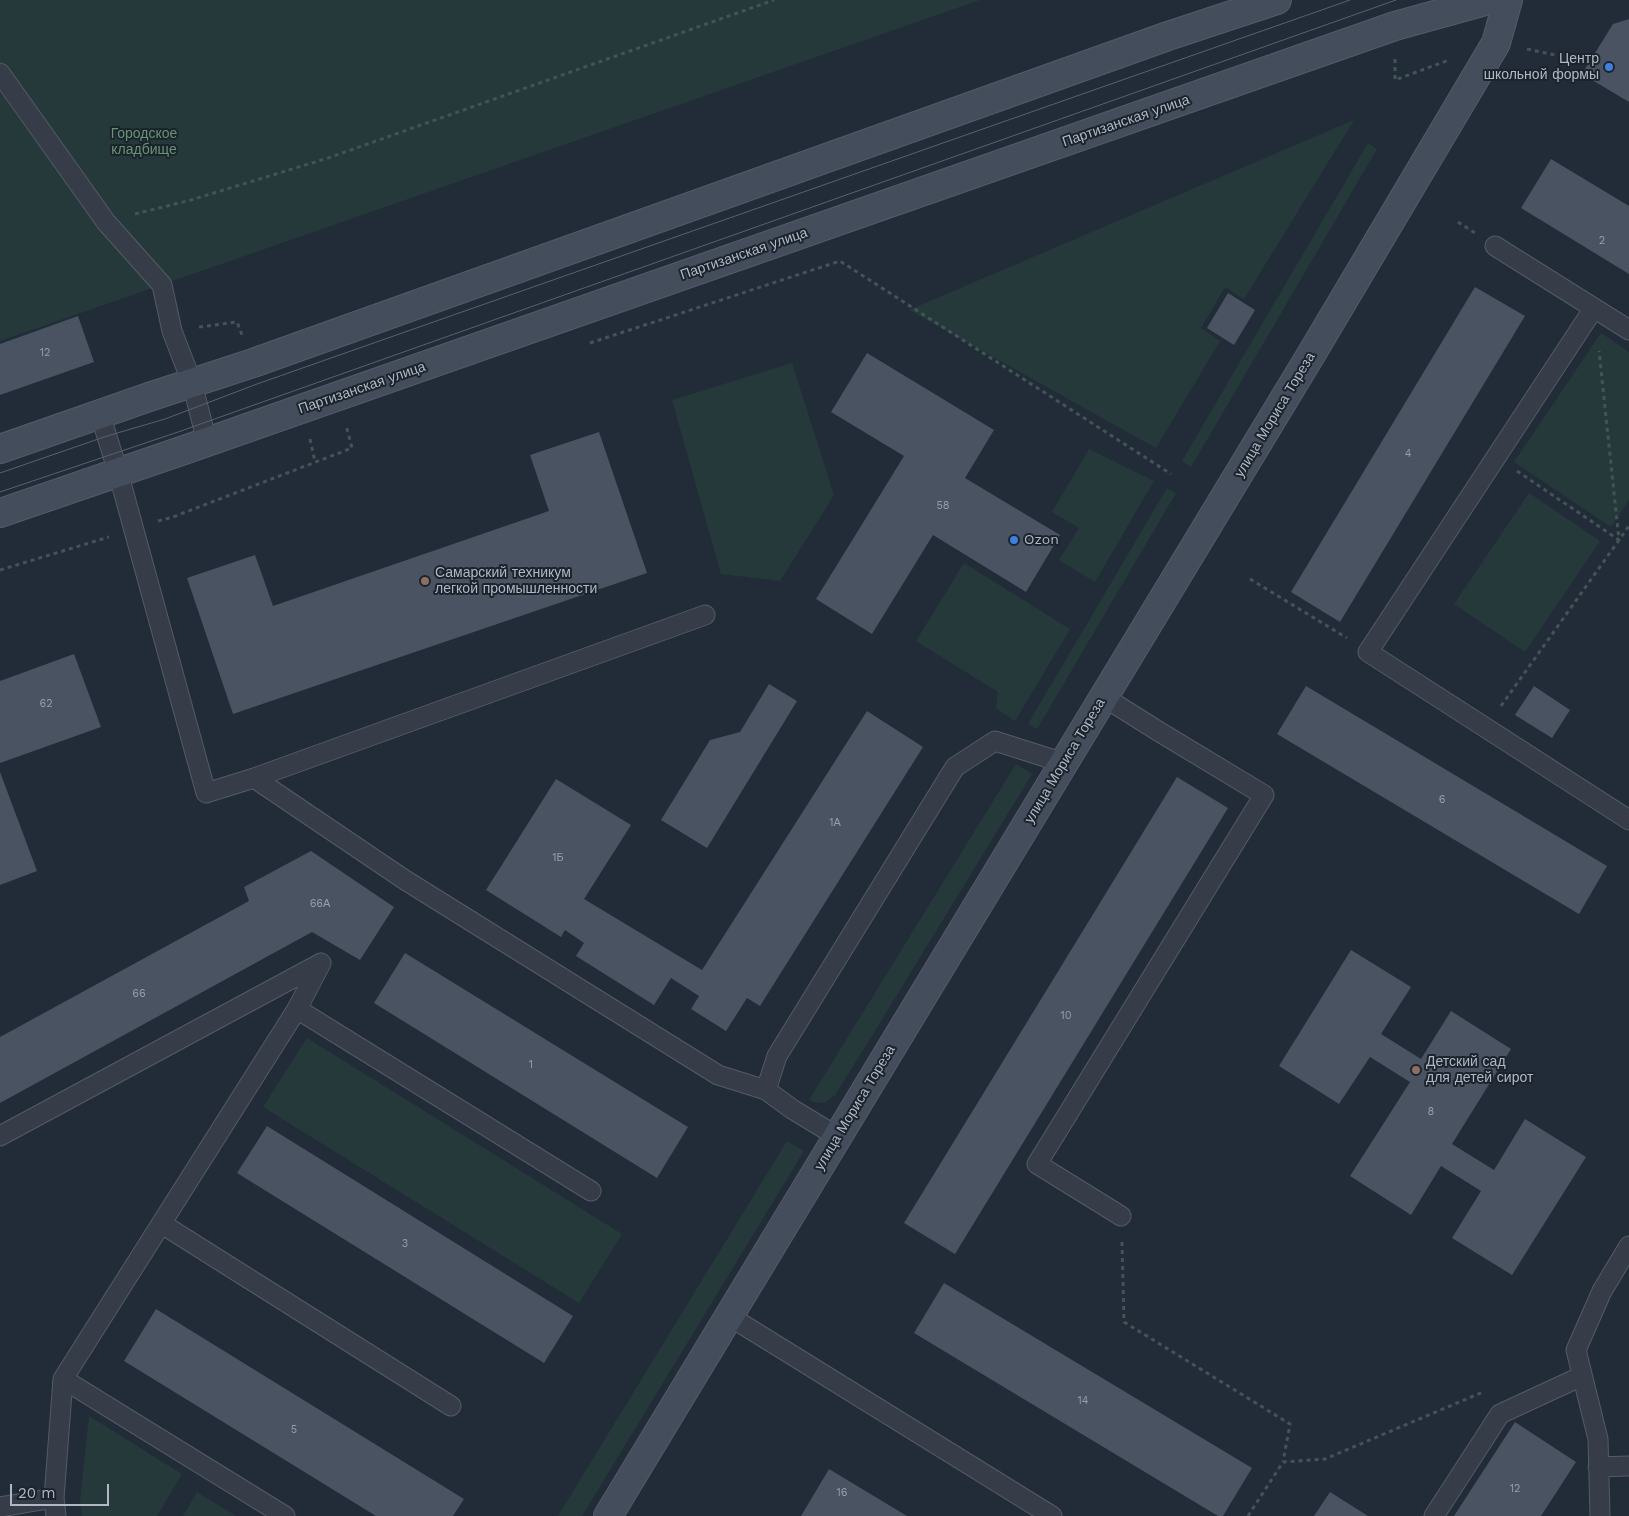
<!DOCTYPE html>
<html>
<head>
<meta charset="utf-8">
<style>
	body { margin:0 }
	#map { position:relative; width:1629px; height:1516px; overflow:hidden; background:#222c38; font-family:"Work Sans",sans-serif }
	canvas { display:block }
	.scale { position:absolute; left:10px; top:1484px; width:99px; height:22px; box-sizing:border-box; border:2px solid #b1b8c5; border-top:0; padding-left:6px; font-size:15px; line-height:18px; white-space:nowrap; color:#b1b8c5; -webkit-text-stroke:4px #1b232d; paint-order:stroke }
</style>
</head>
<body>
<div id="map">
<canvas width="1629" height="1516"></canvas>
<div class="scale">20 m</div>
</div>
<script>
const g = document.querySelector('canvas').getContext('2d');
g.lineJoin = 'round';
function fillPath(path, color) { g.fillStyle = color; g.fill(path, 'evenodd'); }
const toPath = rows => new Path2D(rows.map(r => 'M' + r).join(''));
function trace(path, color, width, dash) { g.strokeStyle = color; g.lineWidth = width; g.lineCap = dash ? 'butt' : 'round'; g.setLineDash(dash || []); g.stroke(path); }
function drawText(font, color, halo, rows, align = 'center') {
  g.font = font + ' "Work Sans",sans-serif'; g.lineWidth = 4; g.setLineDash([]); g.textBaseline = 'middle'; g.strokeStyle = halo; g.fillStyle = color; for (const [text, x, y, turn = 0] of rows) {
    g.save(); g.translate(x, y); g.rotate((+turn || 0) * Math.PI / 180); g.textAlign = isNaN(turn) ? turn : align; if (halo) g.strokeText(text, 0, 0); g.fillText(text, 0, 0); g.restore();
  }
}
const green = toPath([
	[0,0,980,0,0,341],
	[1354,120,1244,299,1225,287,1201,328,1220,341,1156,448,909,310],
	[1368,143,1377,149,1191,467,1182,461],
	[1601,333,1629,352,1629,500,1611,527,1514,462],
	[792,363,834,495,780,581,721,574,672,400],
	[1089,449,1154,481,1095,582,1059,560,1079,528,1052,512],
	[1167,488,1176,493,1037,729,1028,724],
	[1529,493,1600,541,1525,652,1454,604],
	[964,563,1070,629,1015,721,996,708,998,692,916,641],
	[1016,764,1032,774,870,1039,835,1095,826,1102,817,1103,809,1100],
	[307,1038,622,1234,579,1303,263,1107],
	[787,1141,804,1151,582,1516,558,1516],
	[89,1416,182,1474,157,1516,82,1516,80,1502],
	[197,1492,236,1516,183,1516]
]);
const building = toPath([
	[1629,19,1629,102,1582,74,1613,24],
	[1551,159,1629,206,1629,274,1521,208],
	[1475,287,1525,316,1340,622,1291,592],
	[1228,293,1255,310,1234,345,1207,328],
	[78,316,94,362,0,395,0,344],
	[867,353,994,430,965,478,1060,535,1026,592,933,535,872,634,816,599,904,456,831,412],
	[599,432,647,573,233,714,187,578,255,555,273,606,549,511,530,455],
	[74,654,101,727,0,763,0,681],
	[769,684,797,701,707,848,661,820,710,740,740,732],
	[1306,686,1607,866,1579,914,1277,734],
	[1534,686,1570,710,1552,738,1515,715],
	[867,711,923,747,760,1006,747,998,726,1031,691,1009,699,996,671,978,654,1005,576,956,584,943,565,930,561,937,486,890,556,779,631,825,584,899,702,970],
	[0,772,37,871,0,885],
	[1177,777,1228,808,955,1254,904,1223],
	[311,851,394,907,360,960,312,932,0,1103,0,1037,249,901,244,887],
	[1351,950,1411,987,1381,1034,1421,1059,1451,1011,1511,1049,1452,1144,1494,1170,1525,1119,1586,1157,1512,1275,1452,1238,1481,1191,1441,1166,1411,1215,1350,1176,1410,1082,1370,1057,1339,1104,1279,1066],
	[405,953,688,1127,657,1178,374,1003],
	[267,1126,573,1316,544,1363,237,1173],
	[944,1283,1252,1468,1223,1516,1218,1516,914,1333],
	[156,1309,464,1499,453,1516,376,1516,124,1361],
	[1515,1422,1576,1462,1541,1516,1454,1516],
	[829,1469,907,1516,801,1516],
	[1330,1492,1368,1516,1314,1516]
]);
const path = toPath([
	[1527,49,1555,55],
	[1395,59,1395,80,1449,60],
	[135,214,191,200,328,158,774,0],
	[1458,222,1475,233],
	[199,327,237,322,242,335],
	[590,343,840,261,1171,474],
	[310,439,315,462],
	[1517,471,1619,540,1599,351],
	[158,521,173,517,352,448,346,425],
	[0,570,109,537],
	[1250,579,1347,638],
	[1501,706,1629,526],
	[1122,1242,1124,1322,1290,1424,1283,1462],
	[1248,1516,1283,1462,1325,1459,1483,1392]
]);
const lane = toPath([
	[0,73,106,222,162,285,172,331,192,383,207,442],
	[1495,246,1629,330],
	[1594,308,1368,652,1629,820],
	[100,414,118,472,206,793,254,778,705,615],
	[1104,697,1158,731,1264,795,1037,1164,1121,1216],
	[254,778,405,880,718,1075,766,1090],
	[297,1009,591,1191],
	[0,1136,321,963],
	[838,1137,792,1109,766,1090,777,1056,955,767,995,741,1064,763],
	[162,1224,451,1406],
	[729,1316,1052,1516],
	[63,1379,297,1009,321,963],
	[1598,1467,1629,1466],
	[0,1507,54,1498],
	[56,1516,54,1498,63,1379,285,1516],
	[1434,1516,1500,1414,1582,1376],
	[1600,1516,1598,1439,1576,1350,1602,1291,1629,1246]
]);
const secondary = toPath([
	[0,449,152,396,253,363,1168,36,1277,0],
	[0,513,187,449,1395,26,1489,0],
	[608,1516,1312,353,1496,43,1508,0]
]);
const tram = toPath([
	[0,473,107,436,165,419,257,384,1350,0],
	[0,492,178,432,1396,0]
]);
const markers = [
	[1609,67,5,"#3f7fe0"],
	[1014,540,5,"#3f7fe0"],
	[425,581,5,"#8d6e63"],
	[1416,1070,5,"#8d6e63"]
];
const numberNames = [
	["2",1602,241],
	["12",45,353],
	["4",1408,454],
	["58",943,506],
	["62",46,704],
	["6",1442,800],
	["1А",835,823],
	["1Б",558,858],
	["66А",320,904],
	["66",139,994],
	["10",1066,1016],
	["1",531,1065],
	["8",1431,1112],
	["3",405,1244],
	["14",1083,1401],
	["5",294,1430],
	["12",1515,1489],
	["16",842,1493]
];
const poiNames = [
	["Центр",1599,59,"right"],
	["школьной формы",1599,75,"right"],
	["Ozon",1024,540],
	["Самарский техникум",435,573],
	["легкой промышленности",435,589],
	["Детский сад",1426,1062],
	["для детей сирот",1426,1078]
];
const streetNames = [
	["Партизанская улица",1126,121,-19],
	["Партизанская улица",744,254,-19],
	["Партизанская улица",362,388,-19],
	["улица Мориса Тореза",1275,415,-59],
	["улица Мориса Тореза",1065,761,-59],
	["улица Мориса Тореза",855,1108,-59]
];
const parkNames = [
	["Городское",144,134],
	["кладбище",144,150]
];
fillPath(green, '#25393a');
fillPath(building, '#495362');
trace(lane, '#545b66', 21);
trace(secondary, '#545b66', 30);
trace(path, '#425456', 3, [4, 4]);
trace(lane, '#363d48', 19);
trace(secondary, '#444d5b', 28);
trace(tram, '#58616f', 1);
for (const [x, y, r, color] of markers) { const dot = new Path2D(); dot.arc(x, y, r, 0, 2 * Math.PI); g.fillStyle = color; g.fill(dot); trace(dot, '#1b232d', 2); }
drawText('11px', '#979fac', null, numberNames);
drawText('14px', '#b1b8c5', '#1b232d', poiNames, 'left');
drawText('14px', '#b1b8c5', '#1b232d', streetNames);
drawText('14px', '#699473', '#1b232d', parkNames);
</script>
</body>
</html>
